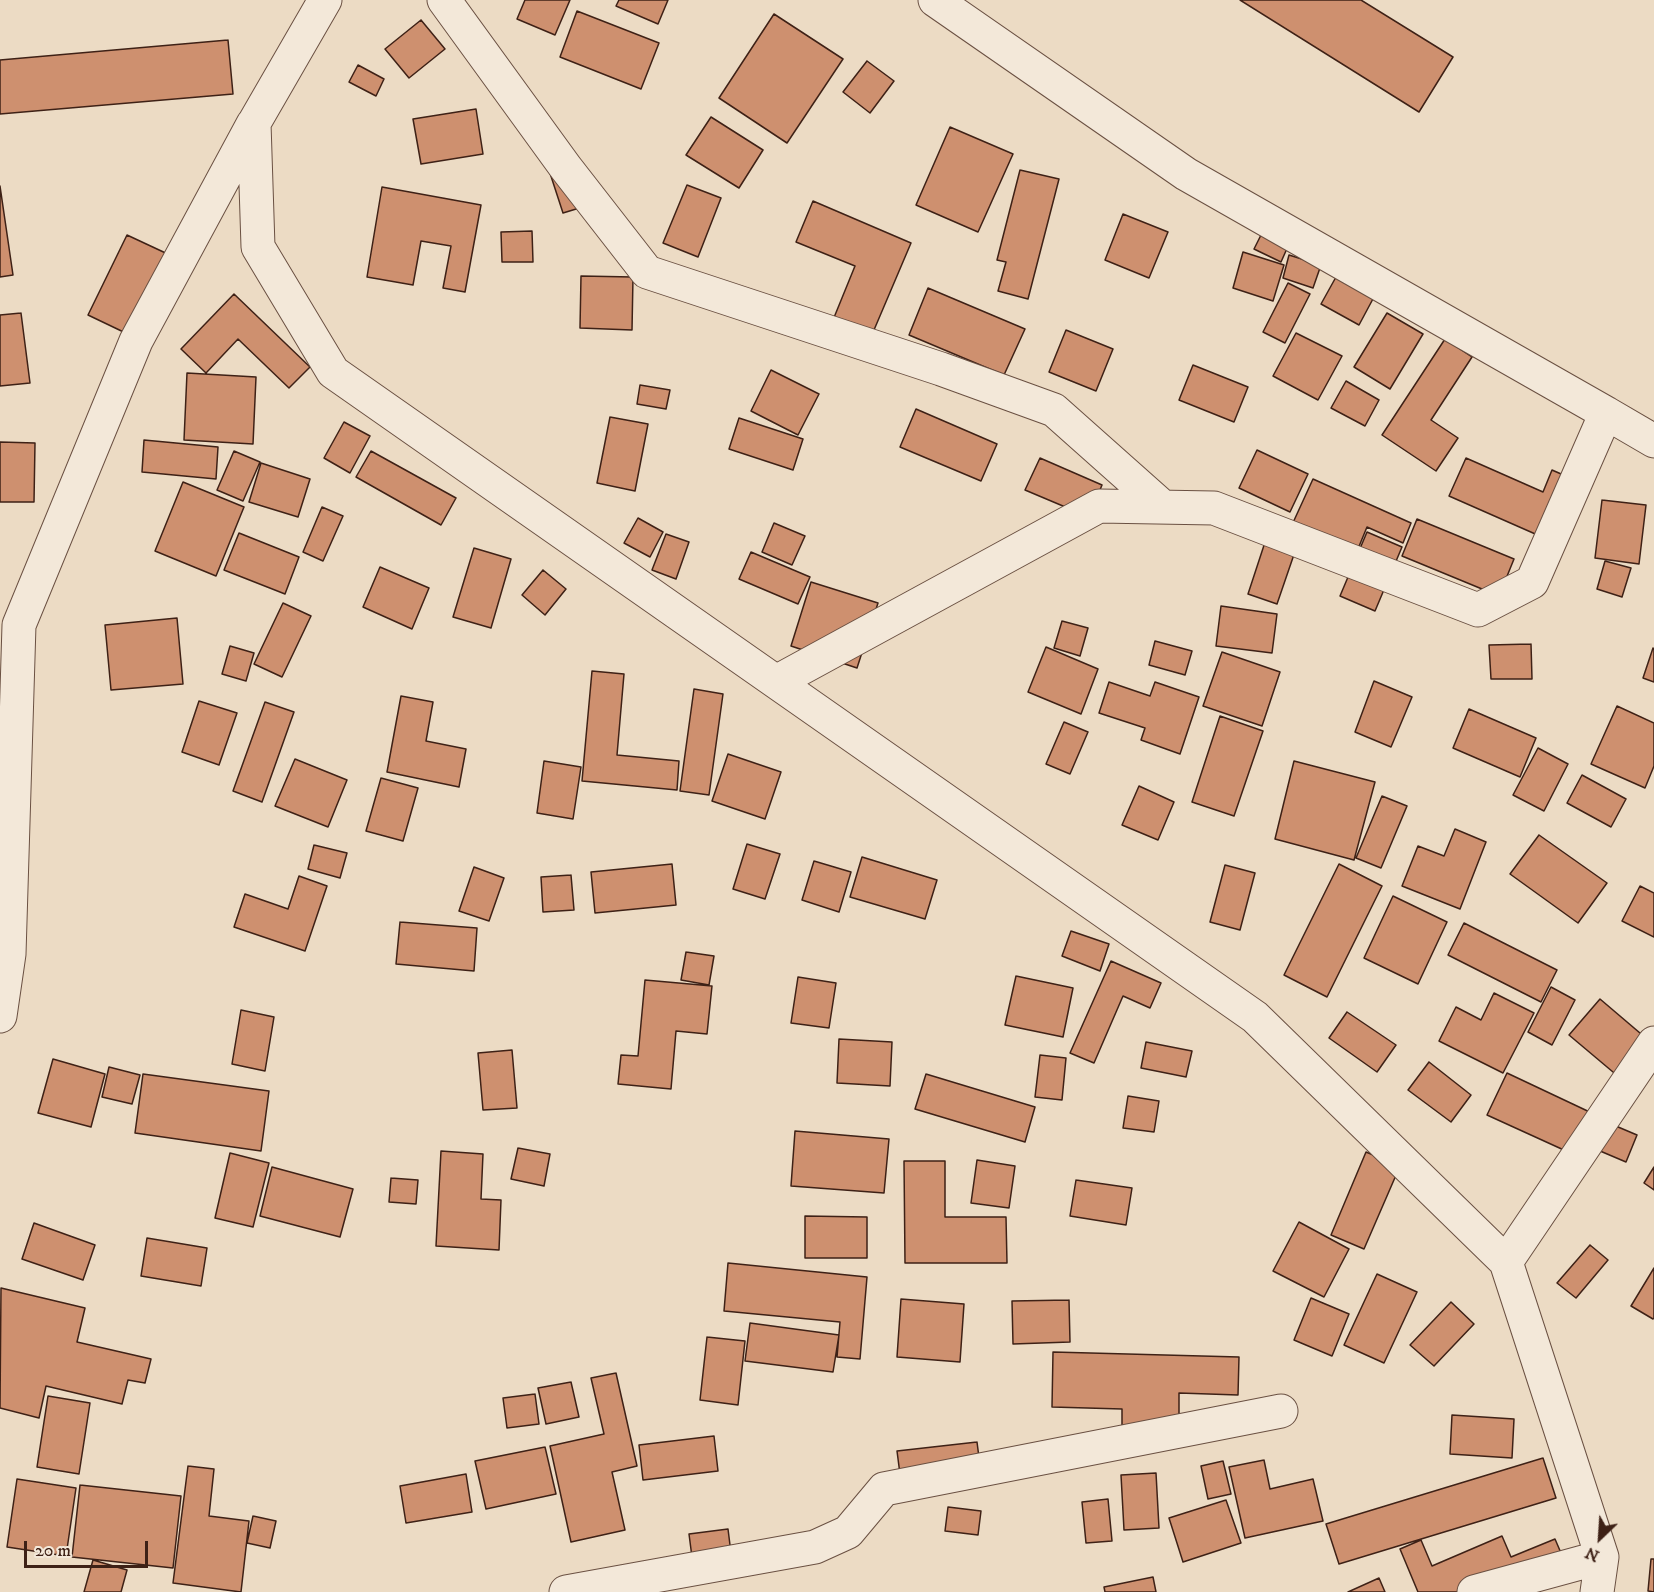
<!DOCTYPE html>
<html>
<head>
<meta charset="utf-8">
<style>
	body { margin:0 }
	#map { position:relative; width:1654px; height:1592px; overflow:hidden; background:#ecdbc4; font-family:"IM FELL DW Pica",serif }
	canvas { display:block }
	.north { position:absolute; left:1570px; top:1508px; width:60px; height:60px; -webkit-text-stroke:4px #f3e8d9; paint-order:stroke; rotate:205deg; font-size:16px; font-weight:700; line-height:24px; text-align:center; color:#3e2116 }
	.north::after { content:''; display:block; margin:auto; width:21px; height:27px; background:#3e2116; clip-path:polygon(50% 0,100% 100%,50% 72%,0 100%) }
	.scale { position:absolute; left:24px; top:1541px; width:124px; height:27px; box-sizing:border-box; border:3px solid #3e2116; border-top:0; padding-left:8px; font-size:18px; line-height:21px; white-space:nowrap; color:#3e2116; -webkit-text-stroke:4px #f3e8d9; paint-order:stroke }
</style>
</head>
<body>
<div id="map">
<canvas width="1654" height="1592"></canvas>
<div class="north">N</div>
<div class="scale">20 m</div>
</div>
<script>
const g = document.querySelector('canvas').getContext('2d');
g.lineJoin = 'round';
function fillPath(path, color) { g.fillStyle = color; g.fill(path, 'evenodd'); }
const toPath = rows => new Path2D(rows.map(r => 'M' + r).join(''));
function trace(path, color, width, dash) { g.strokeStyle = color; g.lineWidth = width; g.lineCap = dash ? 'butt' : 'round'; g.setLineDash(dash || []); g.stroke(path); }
const building = toPath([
	[525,0,570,0,555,35,517,19,525,0],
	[619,0,668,0,658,24,616,6,619,0],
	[1240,0,1361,0,1453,57,1419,112,1240,0],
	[577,11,659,43,641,89,560,57,577,11],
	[774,14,843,59,787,143,719,98,774,14],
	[421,20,445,49,409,78,385,49,421,20],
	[228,40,233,94,0,114,0,60,228,40],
	[867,61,894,81,870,113,843,92,867,61],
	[358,65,384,79,376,96,349,82,358,65],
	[476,109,483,154,421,164,413,119,476,109],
	[711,117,763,150,739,188,686,155,711,117],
	[950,127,1013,154,978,232,916,205,950,127],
	[547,164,586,206,563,213,547,164],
	[1020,170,1059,179,1028,299,998,291,1006,262,997,260,1020,170],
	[687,185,721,198,698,257,663,243,687,185],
	[0,186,13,275,0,277,0,186],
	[382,187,481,205,465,292,443,288,451,246,421,241,413,285,367,277,382,187],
	[813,201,911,243,871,337,833,320,855,266,796,242,813,201],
	[1123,214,1168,232,1149,278,1105,260,1123,214],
	[532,231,533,262,502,262,501,232,532,231],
	[1263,231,1289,244,1281,262,1254,249,1263,231],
	[127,235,172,256,134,337,88,315,127,235],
	[1243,252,1284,265,1273,301,1233,288,1243,252],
	[1289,255,1321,265,1313,288,1283,278,1289,255],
	[581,276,633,277,632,330,580,328,581,276],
	[1336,277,1374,297,1359,325,1321,304,1336,277],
	[1288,283,1310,294,1285,343,1263,332,1288,283],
	[928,288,1025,329,1004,375,909,335,928,288],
	[234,294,310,367,289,388,238,339,206,373,181,349,234,294],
	[21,313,30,383,0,386,0,315,21,313],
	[1387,313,1423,334,1390,389,1354,367,1387,313],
	[1066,330,1113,349,1096,391,1049,372,1066,330],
	[1296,333,1342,356,1318,400,1273,376,1296,333],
	[1445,339,1472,357,1431,420,1458,438,1436,471,1382,435,1445,339],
	[1193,365,1248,387,1234,422,1179,400,1193,365],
	[771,370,819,394,798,435,751,411,771,370],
	[187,373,256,377,253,444,184,440,187,373],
	[1346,381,1379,400,1365,426,1331,408,1346,381],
	[640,385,670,390,666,409,637,404,640,385],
	[916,409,997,444,981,481,900,447,916,409],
	[610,417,648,424,635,491,597,483,610,417],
	[739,418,803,439,793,470,729,449,739,418],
	[344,422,370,436,350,473,324,458,344,422],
	[144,440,218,447,216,479,142,472,144,440],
	[0,442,35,443,34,502,0,502,0,442],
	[1257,450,1308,474,1290,512,1239,488,1257,450],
	[234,451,260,462,243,501,217,490,234,451],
	[371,451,456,498,441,525,356,477,371,451],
	[1040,458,1102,485,1089,517,1025,490,1040,458],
	[1466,458,1543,492,1552,470,1584,484,1558,544,1449,496,1466,458],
	[261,463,310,479,298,517,249,502,261,463],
	[1313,479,1411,523,1403,543,1367,527,1355,556,1291,527,1313,479],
	[183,482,244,507,216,576,155,551,183,482],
	[1602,500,1646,505,1639,564,1595,558,1602,500],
	[322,507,343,516,323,561,303,552,322,507],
	[638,518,663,532,650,557,624,543,638,518],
	[1417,519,1514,559,1499,596,1402,556,1417,519],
	[774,523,805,536,792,565,762,552,774,523],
	[1270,527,1300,537,1277,604,1248,594,1270,527],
	[1367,532,1402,547,1375,611,1340,596,1367,532],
	[239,533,299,557,285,594,224,570,239,533],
	[666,534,689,542,676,579,652,570,666,534],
	[474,548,511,559,491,628,453,617,474,548],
	[751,552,810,577,798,604,739,579,751,552],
	[1605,561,1631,568,1622,597,1597,589,1605,561],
	[380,567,429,588,412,629,363,607,380,567],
	[543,570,566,589,545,615,522,595,543,570],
	[811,582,878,603,857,668,791,646,811,582],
	[283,603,311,616,282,677,254,664,283,603],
	[1221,606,1277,614,1272,653,1216,646,1221,606],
	[177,618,183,684,111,690,105,625,177,618],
	[1062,621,1088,628,1080,656,1054,648,1062,621],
	[1155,641,1192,651,1185,675,1149,665,1155,641],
	[1531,644,1532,679,1491,679,1489,645,1531,644],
	[230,646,254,653,246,681,222,674,230,646],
	[1046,647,1098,669,1081,714,1028,692,1046,647],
	[1653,648,1654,649,1654,682,1643,678,1653,648],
	[1222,652,1280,672,1262,726,1203,706,1222,652],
	[592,671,624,674,617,755,679,761,677,790,582,781,592,671],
	[1374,681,1412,697,1391,747,1355,732,1374,681],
	[1109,682,1150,696,1155,682,1199,697,1180,754,1141,740,1145,728,1099,713,1109,682],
	[694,689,723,694,709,795,680,791,694,689],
	[401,696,433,702,426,741,466,749,459,787,387,772,401,696],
	[199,701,237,713,219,765,182,752,199,701],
	[265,702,294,712,262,802,233,791,265,702],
	[1617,706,1654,723,1654,766,1645,788,1591,764,1617,706],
	[1469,709,1536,738,1520,777,1453,748,1469,709],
	[1220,716,1263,731,1234,816,1192,802,1220,716],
	[1064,722,1088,732,1070,774,1046,764,1064,722],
	[1538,748,1568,764,1544,811,1513,795,1538,748],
	[728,754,781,772,765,819,712,801,728,754],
	[295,759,347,780,328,827,275,806,295,759],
	[544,761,581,767,573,819,537,813,544,761],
	[1294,761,1375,782,1354,860,1275,839,1294,761],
	[1582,775,1626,799,1611,827,1567,803,1582,775],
	[381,778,418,788,403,841,366,831,381,778],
	[1139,786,1174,802,1158,840,1122,825,1139,786],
	[1382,796,1407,806,1381,868,1356,858,1382,796],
	[1455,829,1486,842,1460,909,1402,886,1418,846,1444,856,1455,829],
	[1539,835,1607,883,1578,923,1510,874,1539,835],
	[747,844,780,854,765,899,733,889,747,844],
	[314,845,347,853,340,878,308,869,314,845],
	[862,857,937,880,925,919,850,897,862,857],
	[814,861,851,872,839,912,802,900,814,861],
	[672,864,676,905,595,913,591,872,672,864],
	[1339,864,1382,886,1327,997,1284,975,1339,864],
	[1225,865,1255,873,1240,930,1210,922,1225,865],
	[474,867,504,878,489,921,459,911,474,867],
	[571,875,574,910,543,912,541,877,571,875],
	[299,876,327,886,305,951,234,927,245,894,288,909,299,876],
	[1640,886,1654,893,1654,937,1622,921,1640,886],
	[1393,896,1447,922,1418,984,1364,958,1393,896],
	[400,922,477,928,474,971,396,964,400,922],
	[1464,923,1557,970,1541,1002,1448,955,1464,923],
	[1071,931,1109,944,1100,971,1062,956,1071,931],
	[686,952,714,956,709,985,681,980,686,952],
	[1111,961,1161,983,1150,1008,1123,996,1094,1063,1070,1053,1111,961],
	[1016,976,1073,988,1063,1037,1005,1025,1016,976],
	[798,977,836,983,829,1028,791,1023,798,977],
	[645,980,712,986,707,1034,676,1031,671,1089,618,1084,621,1055,638,1056,645,980],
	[1551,987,1575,1000,1552,1045,1528,1032,1551,987],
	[1494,993,1534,1013,1503,1073,1439,1041,1456,1007,1481,1020,1494,993],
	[1600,999,1654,1045,1632,1088,1569,1035,1600,999],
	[241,1010,274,1017,265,1071,232,1064,241,1010],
	[1347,1012,1396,1045,1377,1072,1329,1038,1347,1012],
	[839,1039,892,1042,890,1086,837,1083,839,1039],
	[1146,1042,1192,1051,1186,1077,1141,1068,1146,1042],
	[512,1050,517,1108,483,1110,478,1053,512,1050],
	[1040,1055,1066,1058,1062,1100,1035,1097,1040,1055],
	[53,1059,105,1074,91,1127,38,1113,53,1059],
	[1429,1062,1471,1095,1451,1122,1408,1090,1429,1062],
	[109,1067,140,1075,132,1104,102,1097,109,1067],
	[1507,1073,1596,1115,1577,1156,1487,1115,1507,1073],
	[143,1074,269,1091,261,1151,135,1133,143,1074],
	[926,1074,1035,1107,1025,1142,915,1109,926,1074],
	[1128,1096,1159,1101,1154,1132,1123,1128,1128,1096],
	[1604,1121,1637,1135,1626,1162,1593,1148,1604,1121],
	[795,1131,889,1139,884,1193,791,1186,795,1131],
	[518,1148,550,1154,544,1186,511,1179,518,1148],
	[441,1151,483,1154,481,1199,501,1200,499,1250,436,1246,441,1151],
	[1366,1152,1400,1166,1364,1249,1331,1235,1366,1152],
	[230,1153,269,1163,253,1227,215,1218,230,1153],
	[977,1160,1015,1166,1009,1208,971,1203,977,1160],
	[904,1161,945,1161,945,1217,1006,1217,1007,1263,905,1263,904,1161],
	[272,1167,353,1189,340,1237,260,1216,272,1167],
	[1654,1167,1654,1190,1644,1183,1654,1167],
	[391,1178,418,1180,416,1204,389,1202,391,1178],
	[1076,1180,1132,1188,1126,1225,1070,1216,1076,1180],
	[805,1216,867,1217,867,1258,805,1258,805,1216],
	[1299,1222,1349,1249,1324,1297,1273,1271,1299,1222],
	[34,1223,95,1245,83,1280,22,1259,34,1223],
	[147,1238,207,1248,201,1286,141,1276,147,1238],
	[1590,1245,1608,1260,1576,1298,1557,1283,1590,1245],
	[728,1263,867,1277,860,1359,837,1357,840,1322,724,1311,728,1263],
	[1654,1268,1654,1318,1653,1319,1631,1306,1654,1268],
	[1377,1274,1417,1292,1384,1363,1344,1345,1377,1274],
	[1,1288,85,1308,77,1342,151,1359,145,1383,128,1380,122,1404,46,1386,39,1418,0,1408,1,1288],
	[1311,1298,1349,1314,1332,1356,1294,1340,1311,1298],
	[901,1299,964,1304,960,1362,897,1357,901,1299],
	[1069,1300,1070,1342,1013,1344,1012,1301,1069,1300],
	[1451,1302,1474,1324,1434,1366,1410,1345,1451,1302],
	[750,1323,839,1335,833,1372,745,1361,750,1323],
	[707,1337,745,1341,738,1405,700,1400,707,1337],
	[1053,1352,1239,1357,1238,1395,1179,1393,1179,1434,1122,1433,1122,1409,1052,1407,1053,1352],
	[616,1373,637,1466,612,1472,625,1530,571,1542,550,1446,604,1434,591,1378,616,1373],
	[571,1382,579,1417,546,1424,538,1388,571,1382],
	[535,1394,539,1424,507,1428,503,1398,535,1394],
	[48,1396,90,1403,79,1474,37,1467,48,1396],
	[1452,1415,1514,1419,1512,1458,1450,1454,1452,1415],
	[714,1436,718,1471,643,1480,639,1445,714,1436],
	[977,1442,981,1473,901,1482,897,1451,977,1442],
	[545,1447,556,1494,486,1509,475,1461,545,1447],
	[1543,1458,1556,1498,1339,1564,1326,1524,1543,1458],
	[1264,1460,1270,1489,1313,1479,1323,1521,1245,1538,1229,1467,1264,1460],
	[1223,1461,1231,1494,1208,1499,1201,1466,1223,1461],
	[188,1466,214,1469,209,1516,249,1521,241,1592,173,1583,188,1466],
	[1156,1473,1159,1528,1124,1530,1121,1475,1156,1473],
	[466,1474,472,1512,406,1523,400,1486,466,1474],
	[17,1479,76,1488,66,1556,7,1547,17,1479],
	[80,1485,181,1496,173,1568,72,1557,80,1485],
	[1108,1499,1112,1541,1086,1543,1082,1502,1108,1499],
	[1226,1500,1241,1543,1183,1562,1169,1518,1226,1500],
	[948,1507,981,1511,978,1535,945,1531,948,1507],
	[253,1516,276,1521,270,1548,247,1543,253,1516],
	[728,1529,732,1561,693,1565,689,1534,728,1529],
	[1502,1536,1511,1557,1555,1539,1564,1560,1487,1592,1418,1592,1400,1549,1421,1540,1432,1566,1502,1536],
	[1651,1559,1654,1559,1654,1592,1648,1591,1651,1559],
	[93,1560,127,1570,121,1592,84,1592,93,1560],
	[1153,1577,1156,1592,1105,1592,1104,1587,1153,1577],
	[1379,1578,1385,1592,1348,1592,1379,1578]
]);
const minor = toPath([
	[325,0,254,123,258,247,333,372,1255,1017,1506,1262,1602,1557,1597,1592],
	[444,0,566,168,647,272,941,369,1054,410,1163,507],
	[1606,413,1654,441],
	[776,682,1099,506,1214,508,1478,610,1532,582,1606,413,1186,174,935,0],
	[0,1016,9,954,19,625,136,341,253,124],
	[1506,1262,1654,1043],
	[566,1592,815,1547,848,1532,884,1489,1281,1411],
	[1474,1592,1602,1557]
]);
fillPath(building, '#ce906f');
trace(building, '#3e2116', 1.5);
trace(minor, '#6a5042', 35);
trace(minor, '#f3e8d9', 33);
</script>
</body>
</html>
